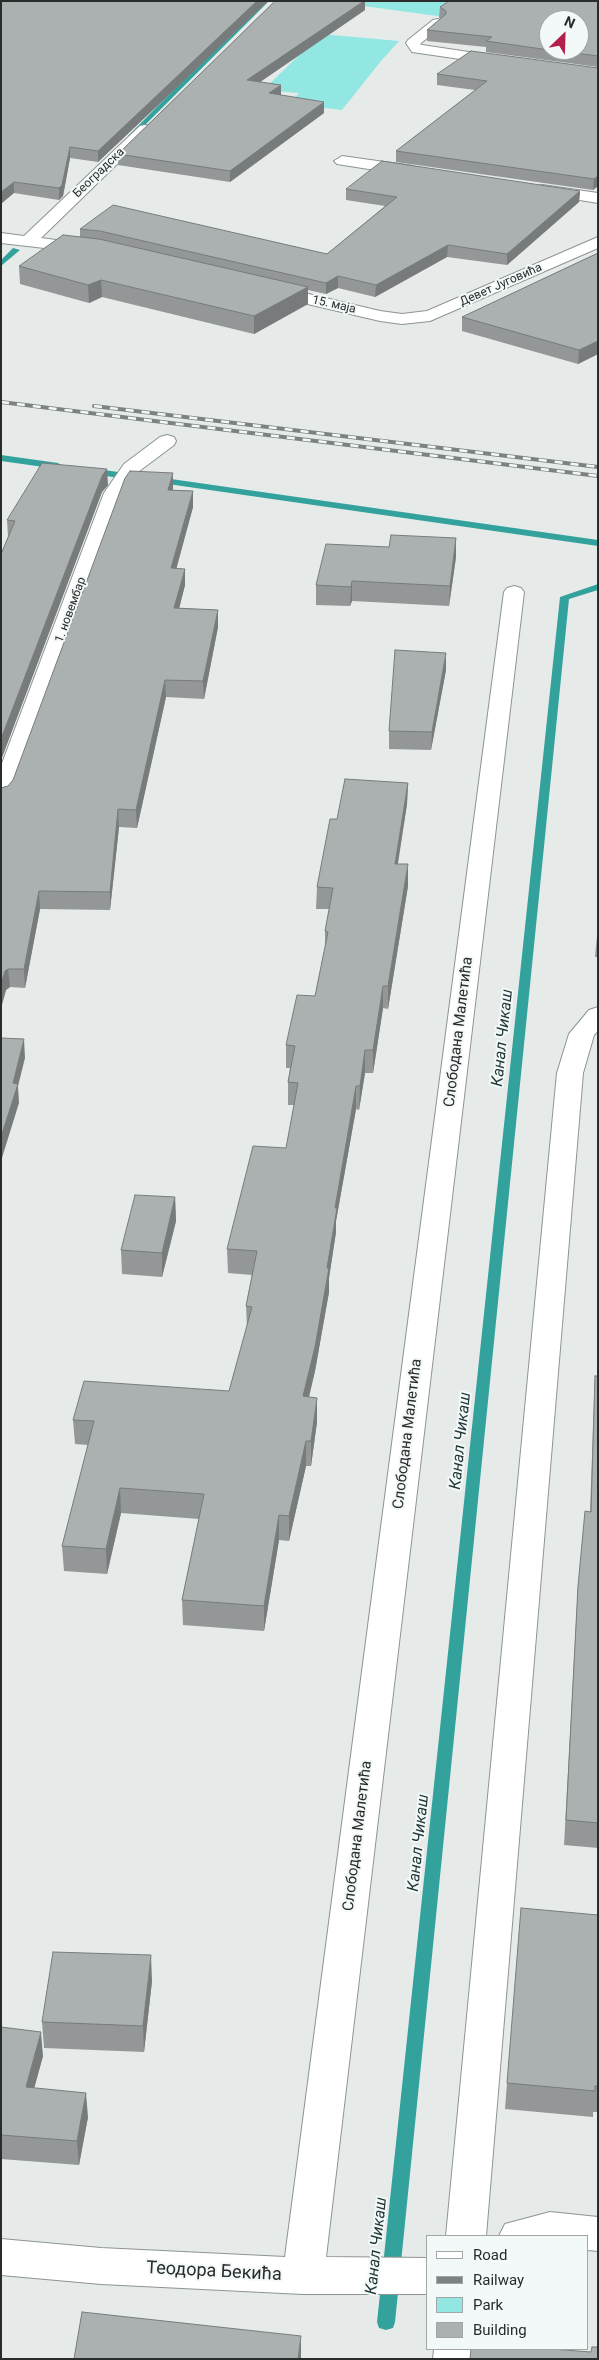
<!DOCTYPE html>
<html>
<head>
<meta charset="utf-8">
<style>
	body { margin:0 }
	#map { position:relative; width:599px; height:2360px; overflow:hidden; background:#e6ebea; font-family:Roboto,sans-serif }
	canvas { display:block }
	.frame { position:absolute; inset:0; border:2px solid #2a2c2c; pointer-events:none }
	.legend { position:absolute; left:426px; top:2235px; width:162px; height:115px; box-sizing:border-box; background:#f3f8f8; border:1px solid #a3a6a6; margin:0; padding:6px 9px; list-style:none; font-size:15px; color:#2a2c2c }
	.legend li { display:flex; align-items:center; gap:10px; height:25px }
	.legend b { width:25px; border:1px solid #a3a6a6 }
	.north { position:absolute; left:539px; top:10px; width:50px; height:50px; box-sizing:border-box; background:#f3f8f8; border:1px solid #a3a6a6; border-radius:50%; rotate:24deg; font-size:14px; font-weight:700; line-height:20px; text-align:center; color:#2a2c2c }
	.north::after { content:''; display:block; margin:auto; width:18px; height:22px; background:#b2204a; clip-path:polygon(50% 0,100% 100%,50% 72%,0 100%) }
</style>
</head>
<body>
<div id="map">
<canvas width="599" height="2360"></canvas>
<div class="frame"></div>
<ul class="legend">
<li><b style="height:6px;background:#fff"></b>Road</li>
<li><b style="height:6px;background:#7e8181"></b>Railway</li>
<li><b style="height:14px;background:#92e7e2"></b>Park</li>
<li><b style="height:14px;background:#abb0b0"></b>Building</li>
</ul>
<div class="north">N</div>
</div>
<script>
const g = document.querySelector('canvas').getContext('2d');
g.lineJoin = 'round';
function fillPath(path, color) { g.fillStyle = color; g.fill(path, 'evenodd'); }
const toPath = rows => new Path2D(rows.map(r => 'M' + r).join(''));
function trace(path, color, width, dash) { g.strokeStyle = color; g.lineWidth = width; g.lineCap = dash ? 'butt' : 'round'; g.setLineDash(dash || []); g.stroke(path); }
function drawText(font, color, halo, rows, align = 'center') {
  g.font = font + ' Roboto,sans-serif'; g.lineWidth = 4; g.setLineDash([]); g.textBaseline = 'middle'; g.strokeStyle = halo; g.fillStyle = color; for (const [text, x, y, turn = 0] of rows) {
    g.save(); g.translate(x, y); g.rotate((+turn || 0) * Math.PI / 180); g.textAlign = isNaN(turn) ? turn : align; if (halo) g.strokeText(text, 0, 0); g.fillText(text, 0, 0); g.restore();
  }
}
const green = toPath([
	[361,1,513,1,511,26,356,5],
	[321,34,399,41,381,61,342,110,288,104,299,93,263,90]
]);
const stream = toPath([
	[262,1,269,1,132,138,128,138,128,136,262,1],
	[13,248,20,250,1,266,1,260,13,248],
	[1,455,58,463,62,466,58,469,1,461,1,455],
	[90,468,132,474,136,477,132,480,87,473,86,471,90,468],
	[157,477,598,540,598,546,154,482,153,480,157,477],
	[598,584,598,590,569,599,395,2322,393,2328,386,2330,379,2328,377,2322,560,597,598,584]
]);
const minor = toPath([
	[438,19,445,23,420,44,422,45,502,57,509,61,502,65,412,52,406,43,408,40,433,20,438,19],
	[145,125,150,126,152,129,150,132,41,238,94,245,96,248,94,251,88,253,1,243,1,233,24,236,140,126,145,125],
	[342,156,413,166,421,171,413,176,337,164,334,161,342,156],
	[542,185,598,193,598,203,537,193,534,190,537,187,542,185],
	[598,237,598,248,430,321,402,324,380,321,265,294,263,290,265,286,271,285,380,311,402,314,427,311,598,237],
	[167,435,174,437,176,441,174,445,138,472,124,493,12,797,9,802,1,804,1,766,104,493,124,464,160,437,167,435],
	[514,586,521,588,524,592,326,2257,428,2258,428,2294,303,2294,101,2284,1,2275,1,2239,101,2248,285,2257,504,592,507,588,514,586],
	[598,1007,598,1031,594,1035,583,1073,486,2236,446,2236,557,1073,569,1034,589,1010,598,1007],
	[550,2212,598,2217,598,2251,588,2250,588,2236,499,2236,505,2224,550,2212],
	[434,2349,476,2349,475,2359,433,2359,434,2349]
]);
const rail = toPath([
	[1,402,598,476],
	[94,406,598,467]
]);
const wall = toPath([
	[1,1,268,1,98,162,70,158,63,196,59,200,14,193],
	[275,1,365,1,365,10,260,82,281,85,281,95,324,113,230,182,118,165,118,154],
	[598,1,598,67,486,52,486,47,427,41,427,30,441,19,439,18,440,7],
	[598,68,598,186,593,190,396,162,396,151,475,90,437,85,437,74],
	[346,189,580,191,579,202,507,265,447,257,375,297,338,288,326,294,308,290,308,304,254,334,102,297,89,303,20,284,19,266,80,237,80,229,327,254,385,206,346,200],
	[598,253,598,354,578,364,462,331,462,317],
	[173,473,173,490,193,491,193,507,176,569,185,569,185,585,179,608,218,610,218,627,204,699,166,697,137,828,119,827,110,910,40,909,25,988,10,987,6,990,1,1008,1,788,8,786,13,780],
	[108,485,102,492,1,760,1,554,8,537,7,520],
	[456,538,456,557,449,606,352,601,350,606,316,605,316,585,389,547],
	[446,670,431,750,389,749,389,731],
	[408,783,407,804,398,864,408,886,388,1009,383,1008,373,1073,365,1073,359,1110,356,1109,336,1221,336,1232,329,1278,329,1292,315,1371,309,1397,317,1422,311,1466,306,1466,289,1541,279,1540,264,1631,183,1625,182,1600,199,1519,121,1513,107,1574,64,1571,62,1546,88,1445,75,1444,73,1420,229,1391,247,1327,246,1306,252,1275,228,1273,227,1249,286,1148,294,1105,288,1105,288,1082,290,1068,286,1068,286,1045,315,996,325,947,325,931,329,909,316,909,317,887,337,819],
	[598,926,598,957,595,957],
	[175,1197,176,1221,162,1277,122,1274,121,1250],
	[595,1376,598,1376,598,1848,564,1845,578,1586,590,1512,594,1400],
	[598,1915,598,2112,593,2112,593,2117,505,2109,507,2083],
	[152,1981,144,2052,44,2048,42,2022],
	[1,2027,43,2056,34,2088,88,2117,79,2165,1,2159]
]);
const shadedWall = toPath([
	[257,1,268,1,98,162,98,151],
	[364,1,365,1,365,10,247,91,247,80],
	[281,85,281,95,269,93],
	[324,102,324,113,230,182,230,171],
	[70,147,70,158,63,196,59,200,59,188],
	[598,176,598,186,593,190,594,179],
	[14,182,14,193,1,204,1,192],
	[580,191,579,202,507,265,507,254],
	[448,245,447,257,375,297,376,285],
	[338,276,338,288,326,294,326,283],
	[101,280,102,297,89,303,88,285],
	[308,287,308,304,254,334,254,316],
	[598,341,598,354,578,364,579,350],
	[107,469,108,485,102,492,1,760,1,739,102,476],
	[173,473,173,489,168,506,168,490],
	[193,491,193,507,172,585,171,568],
	[456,538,456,557,449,606,450,586],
	[185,569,185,585,175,625,174,608],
	[352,581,352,601,350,606,351,587],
	[218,610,218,627,204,699,203,681],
	[446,653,446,670,431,750,432,732],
	[165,680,166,697,137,828,136,810],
	[408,783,407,804,394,886,395,864],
	[118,809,119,827,110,910,110,892],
	[408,864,408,886,388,1009,388,986],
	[39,891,40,909,25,988,24,969],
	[8,969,10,987,6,990,1,1008,1,984,5,971],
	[383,986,383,1008,373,1073,373,1050],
	[24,1039,25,1058,18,1086,19,1103,1,1161,1,1137,13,1083],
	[365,1050,365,1073,359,1110,360,1086],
	[356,1086,356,1109,336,1221,336,1232,329,1278,329,1292,315,1371,303,1421,303,1396,327,1268,335,1208],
	[175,1197,176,1221,162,1277,162,1253],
	[317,1398,317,1422,311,1466,311,1441],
	[306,1441,306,1466,289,1541,289,1516],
	[120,1488,121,1513,107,1574,106,1549],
	[279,1515,279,1540,264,1631,264,1606],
	[151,1955,152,1981,144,2052,143,2026],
	[41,2032,43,2056,28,2111,26,2087],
	[86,2093,88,2117,79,2165,77,2141],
	[301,2336,301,2359,298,2359]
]);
const building = toPath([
	[1,1,257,1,98,151,70,147,62,185,59,188,14,182,1,192,1,1],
	[275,1,364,1,247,80,281,85,269,93,324,102,230,171,118,154,275,1],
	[449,1,598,1,598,56,550,50,579,50,579,20,549,20,549,50,486,41,492,37,427,30,446,14,446,11,440,7,449,1],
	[471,51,598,68,598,176,594,179,396,151,487,81,437,74,471,51],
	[382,161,580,191,507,254,448,245,376,285,338,276,326,283,100,231,80,229,113,205,327,254,397,197,346,189,382,161],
	[63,235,99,239,308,287,254,316,101,280,88,285,19,266,63,235],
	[598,253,598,341,579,350,462,317,598,253],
	[42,463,107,469,102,476,1,739,1,554,15,521,7,520,42,463],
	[130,471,173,473,168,490,193,491,171,568,185,569,174,608,218,610,203,681,165,680,136,810,118,809,110,892,39,891,24,969,8,969,5,971,1,984,1,788,8,786,13,780,125,478,130,471],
	[391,535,456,538,450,586,352,581,351,587,316,585,326,544,389,547,391,535],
	[395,650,446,653,432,732,389,731,395,650],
	[345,779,408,783,395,864,408,864,388,986,383,986,373,1050,365,1050,360,1086,356,1086,335,1208,337,1208,327,1268,329,1268,315,1347,303,1396,317,1398,311,1441,306,1441,289,1516,279,1515,264,1606,182,1600,204,1494,120,1488,106,1549,62,1546,94,1421,73,1420,84,1381,229,1391,252,1307,246,1306,257,1251,227,1249,253,1146,286,1148,298,1083,288,1082,295,1046,286,1045,297,995,315,996,328,932,325,931,333,888,317,887,330,819,337,819,345,779],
	[1,1038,24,1039,13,1083,18,1084,1,1137,1,1038],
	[135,1195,175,1197,162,1253,121,1250,135,1195],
	[595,1376,598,1376,598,1823,566,1820,578,1586,585,1511,591,1512,595,1376],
	[521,1908,598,1915,598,2086,595,2086,595,2091,507,2083,521,1908],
	[53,1952,151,1955,143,2026,42,2022,53,1952],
	[1,2027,41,2032,26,2087,86,2093,77,2141,1,2135,1,2027],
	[82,2312,301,2336,298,2359,74,2359,82,2312],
	[592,2347,598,2347,598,2359,470,2359,471,2349,551,2349,591,2352,592,2347]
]);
const farStreetnames = [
	["Београдска",99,173,-44],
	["Девет Југовића",501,285,-24],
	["15. маја",334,305,13],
	["1. новембар",71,610,-70]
];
const streetNames = [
	["Слободана Малетића",459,1032,-83],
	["Слободана Малетића",408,1434,-83],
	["Слободана Малетића",358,1836,-83]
];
const waterNames = [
	["Канал Чикаш",503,1038,-84],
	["Канал Чикаш",461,1441,-84],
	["Канал Чикаш",419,1843,-84],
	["Канал Чикаш",377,2246,-84]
];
const nearStreetnames = [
	["Теодора Бекића",214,2272,3]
];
fillPath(green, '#92e7e2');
fillPath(stream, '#33a19c');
trace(minor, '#8e9393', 2);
fillPath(minor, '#fff');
trace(rail, '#7e8181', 4);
trace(rail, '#f3f8f8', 2.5, [8]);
fillPath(wall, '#939797');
fillPath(shadedWall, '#787b7b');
fillPath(building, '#abb0b0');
trace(building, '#787b7b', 1);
drawText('12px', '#2a2c2c', '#f3f8f8', farStreetnames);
drawText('15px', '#2a2c2c', '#f3f8f8', streetNames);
drawText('italic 16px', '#1e3634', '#f3f8f8', waterNames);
drawText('18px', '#2a2c2c', '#f3f8f8', nearStreetnames);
</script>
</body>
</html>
